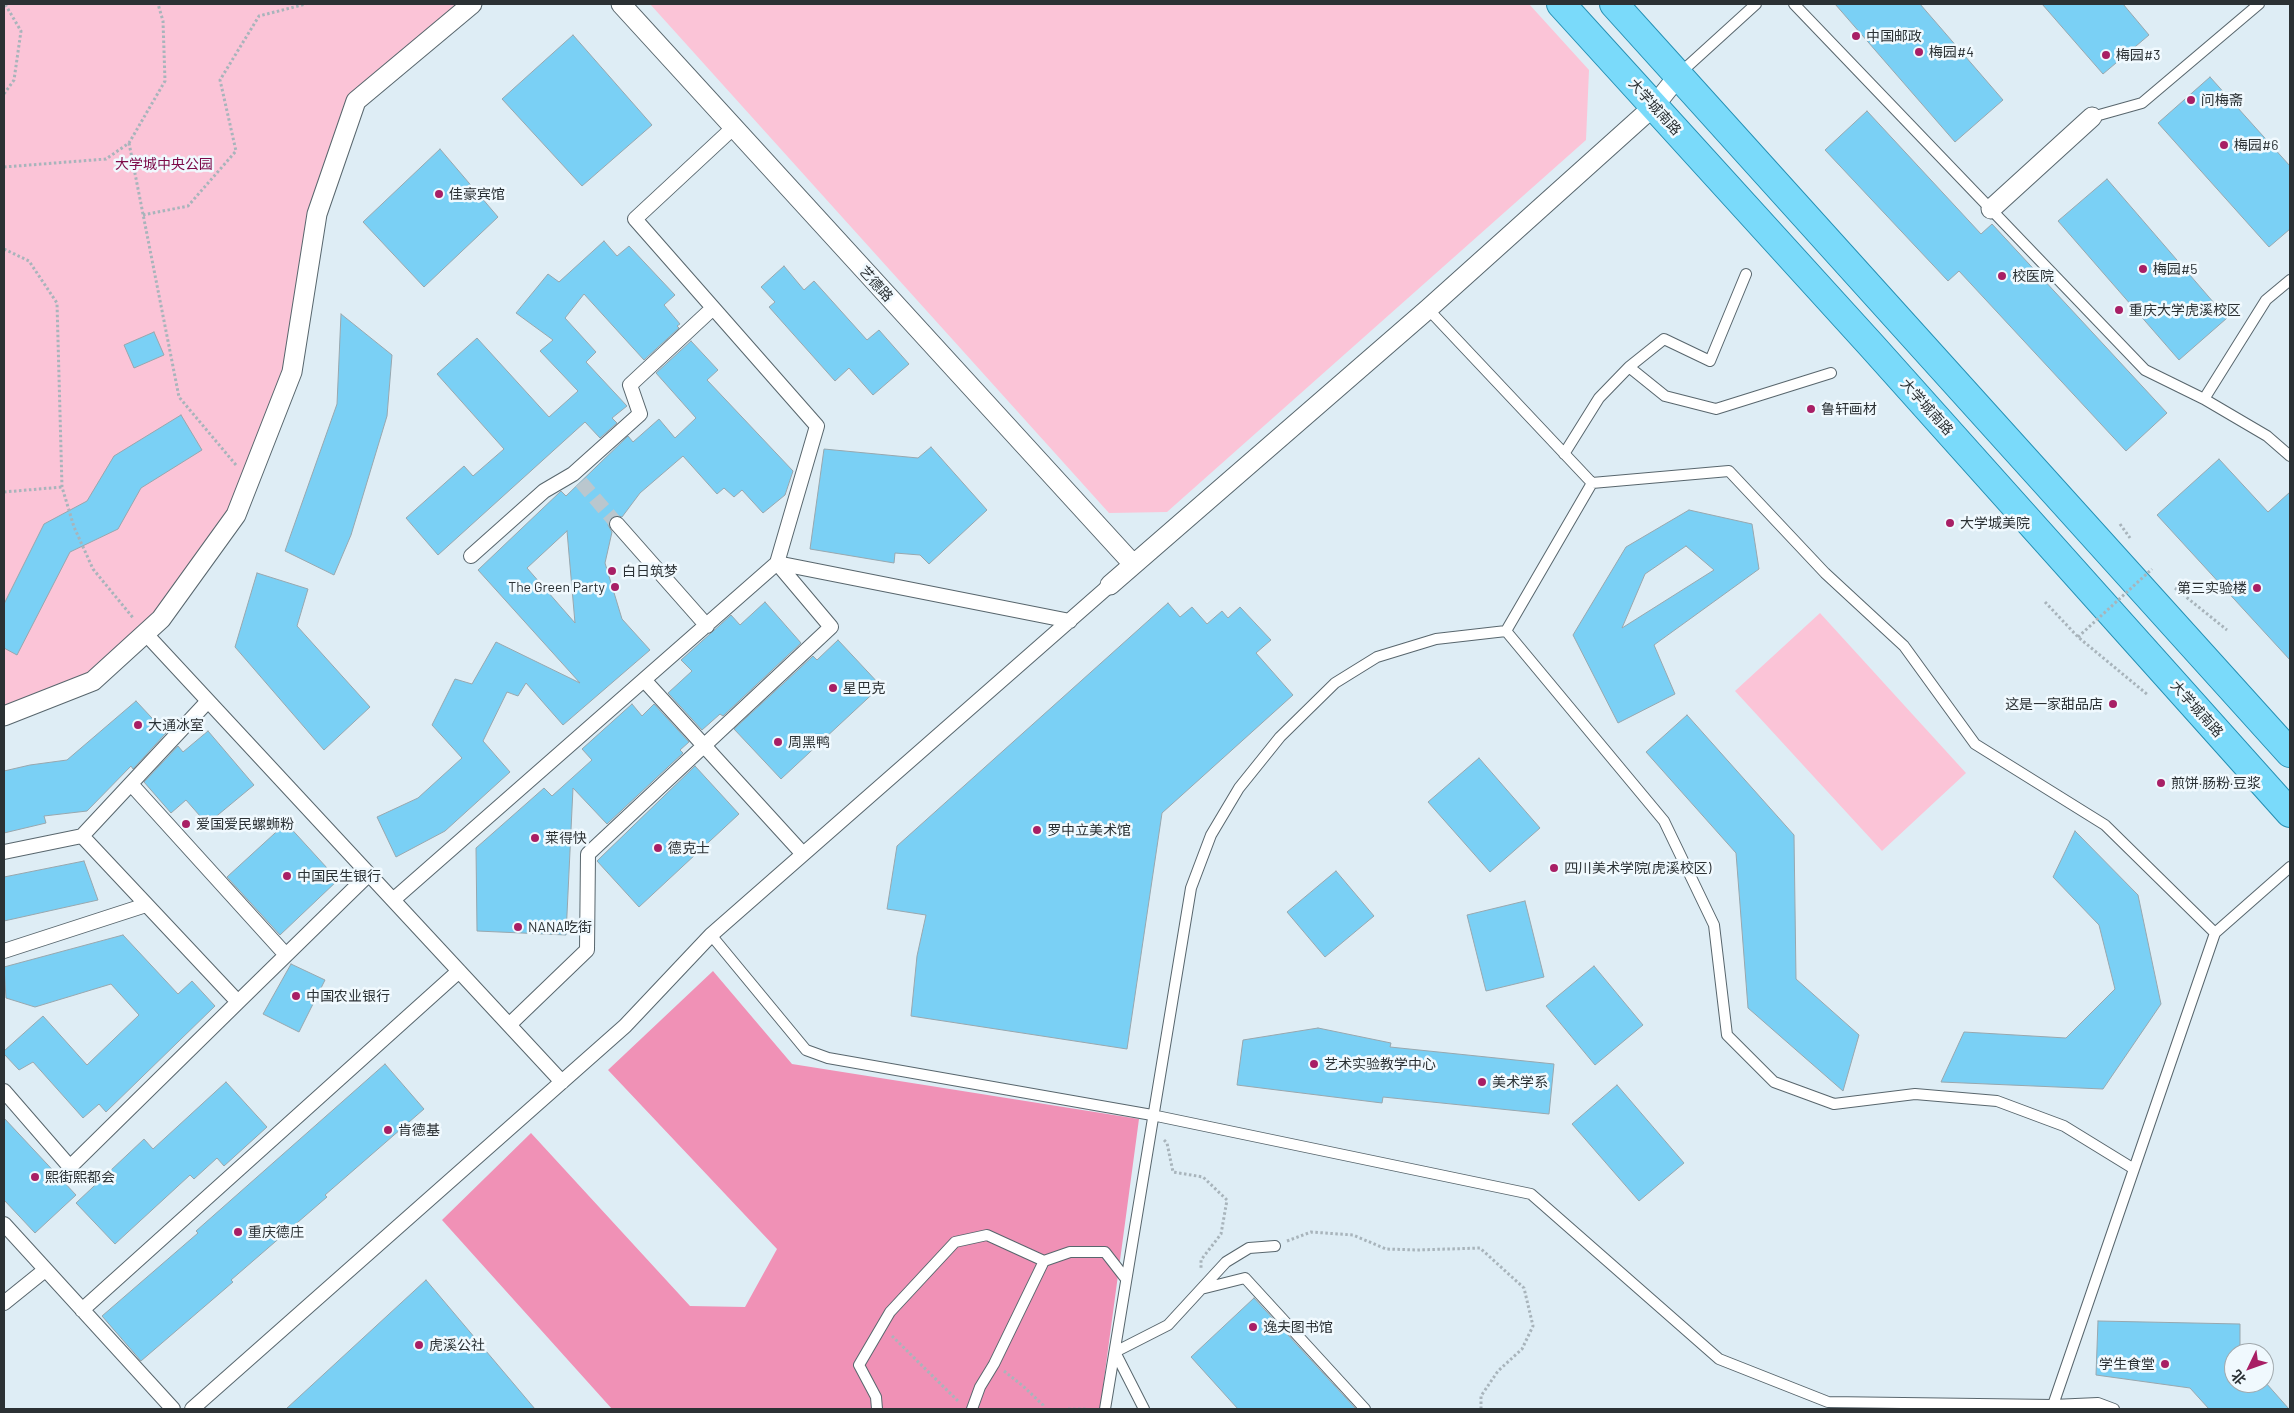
<!DOCTYPE html>
<html>
<head>
<meta charset="utf-8">
<style>
	body { margin:0 }
	#map { position:relative; width:2294px; height:1413px; overflow:hidden; background:#deedf5; font-family:Barlow,"Noto Sans SC",sans-serif }
	canvas { display:block }
	.frame { position:absolute; inset:0; border:5px solid #2b3134; pointer-events:none }
	.north { position:absolute; left:2224px; top:1343px; width:50px; height:50px; box-sizing:border-box; background:#f0f9fe; border:1px solid #a1a9ad; border-radius:50%; rotate:228deg; font-size:14px; font-weight:700; line-height:20px; text-align:center; color:#2b3134 }
	.north::after { content:''; display:block; margin:auto; width:18px; height:22px; background:#a81f65; clip-path:polygon(50% 0,100% 100%,50% 72%,0 100%) }
</style>
</head>
<body>
<div id="map">
<canvas width="2294" height="1413"></canvas>
<div class="frame"></div>
<div class="north">北</div>
</div>
<script>
const g = document.querySelector('canvas').getContext('2d');
g.lineJoin = 'round';
function fillPath(path, color) { g.fillStyle = color; g.fill(path, 'evenodd'); }
const toPath = rows => new Path2D(rows.map(r => 'M' + r).join(''));
function trace(path, color, width, dash) { g.strokeStyle = color; g.lineWidth = width; g.lineCap = dash ? 'butt' : 'round'; g.setLineDash(dash || []); g.stroke(path); }
function drawText(font, color, halo, rows, align = 'center') {
  g.font = font + ' Barlow,"Noto Sans SC",sans-serif'; g.lineWidth = 5; g.setLineDash([]); g.textBaseline = 'middle'; g.strokeStyle = halo; g.fillStyle = color; for (const [text, x, y, turn = 0] of rows) {
    g.save(); g.translate(x, y); g.rotate((+turn || 0) * Math.PI / 180); g.textAlign = isNaN(turn) ? turn : align; if (halo) g.strokeText(text, 0, 0); g.fillText(text, 0, 0); g.restore();
  }
}
const green = toPath([
	[4,4,472,4,356,101,317,214,292,372,236,515,161,619,93,681,4,716],
	[650,4,1529,4,1589,70,1586,140,1167,512,1109,513],
	[1820,613,1966,773,1882,851,1735,691]
]);
const forest = toPath([
	[713,971,792,1064,1139,1119,1100,1409,612,1409,442,1220,531,1133,690,1306,745,1307,777,1249,608,1070]
]);
const building = toPath([
	[1835,4,1920,4,2003,100,1955,142,1835,4],
	[2042,4,2123,4,2149,35,2103,74,2042,4],
	[573,35,652,125,582,186,502,99,573,35],
	[2210,77,2290,166,2290,229,2269,247,2158,123,2210,77],
	[1867,111,1981,234,1992,224,2167,413,2126,451,1959,271,1948,281,1825,150,1867,111],
	[440,149,498,217,424,287,363,222,440,149],
	[2107,179,2227,318,2179,360,2058,221,2107,179],
	[604,241,617,256,629,246,675,295,664,305,680,324,677,326,679,328,644,360,584,294,565,318,596,352,586,362,627,406,612,418,617,423,600,438,585,422,438,555,406,518,464,466,473,476,504,449,437,374,477,338,549,417,578,391,540,351,553,340,516,313,548,274,559,282,604,241],
	[784,266,804,290,814,281,867,340,879,330,909,364,873,395,849,368,835,381,769,307,775,302,761,287,784,266],
	[341,314,392,355,387,416,351,535,334,575,285,551,337,404,341,314],
	[154,332,164,355,134,368,124,345,154,332],
	[691,341,718,370,707,380,793,471,785,495,763,513,742,490,734,497,724,488,717,494,683,456,640,493,622,517,616,515,611,518,608,525,612,532,605,563,622,619,650,650,563,725,526,683,518,696,507,692,483,741,510,772,445,831,396,857,377,817,418,798,462,758,432,725,455,679,472,684,496,642,580,683,478,570,561,491,566,496,628,436,633,442,659,419,675,438,696,418,656,373,691,341],
	[567,531,575,623,527,568,567,531],
	[181,415,202,450,141,488,118,529,70,552,17,655,4,648,4,604,44,524,87,501,114,456,181,415],
	[931,447,987,510,929,564,920,555,895,553,894,563,810,549,824,449,918,458,931,447],
	[2219,459,2268,512,2290,492,2290,660,2157,515,2219,459],
	[1689,510,1752,524,1759,569,1654,645,1675,694,1618,723,1573,635,1626,547,1689,510],
	[1686,546,1714,570,1622,628,1645,574,1686,546],
	[257,573,308,589,297,626,370,707,324,750,235,647,257,573],
	[765,602,801,643,723,716,720,714,702,730,668,693,692,671,681,660,731,615,740,625,765,602],
	[1168,603,1180,617,1192,607,1207,624,1222,611,1228,618,1240,607,1271,640,1256,653,1293,695,1162,813,1127,1049,911,1016,917,956,926,915,887,909,897,846,1168,603],
	[838,640,881,686,781,779,734,729,813,656,817,660,838,640],
	[136,701,166,733,133,769,131,766,87,811,44,816,46,823,4,833,4,771,30,765,67,760,136,701],
	[632,704,642,716,654,704,689,742,680,750,683,753,607,824,573,788,566,935,477,931,476,848,544,788,552,796,592,760,582,749,632,704],
	[1687,715,1794,835,1796,979,1859,1035,1843,1091,1748,1008,1736,853,1646,752,1687,715],
	[208,731,254,785,207,824,186,800,171,813,144,782,178,746,183,752,208,731],
	[1479,758,1540,828,1490,872,1428,802,1479,758],
	[695,766,739,814,639,907,597,861,695,766],
	[286,823,338,880,280,935,227,877,286,823],
	[2075,831,2138,895,2161,1004,2103,1089,1941,1082,1964,1032,2066,1038,2115,989,2099,925,2053,877,2075,831],
	[84,861,98,900,4,921,4,877,84,861],
	[1336,871,1374,916,1325,957,1287,912,1336,871],
	[1525,901,1544,977,1486,991,1467,915,1525,901],
	[123,935,178,994,192,981,215,1006,106,1112,99,1104,83,1118,33,1062,19,1070,4,1054,4,1051,43,1016,87,1065,139,1015,111,984,35,1007,6,998,4,967,123,935],
	[291,964,325,980,299,1032,263,1014,291,964],
	[1594,966,1643,1025,1595,1065,1546,1006,1594,966],
	[1318,1028,1391,1043,1390,1047,1554,1064,1549,1114,1383,1097,1382,1103,1237,1085,1243,1040,1318,1028],
	[385,1064,424,1109,325,1195,327,1197,231,1280,233,1282,141,1361,102,1316,198,1233,196,1231,385,1064],
	[226,1082,267,1127,224,1166,217,1158,194,1179,190,1175,115,1244,76,1203,144,1139,153,1149,226,1082],
	[1617,1085,1684,1163,1639,1201,1572,1124,1617,1085],
	[4,1118,76,1195,35,1233,4,1200,4,1118],
	[426,1280,535,1409,286,1409,426,1280],
	[1254,1298,1356,1409,1238,1409,1191,1357,1254,1298],
	[2098,1321,2240,1324,2240,1353,2234,1353,2234,1383,2266,1383,2289,1409,2209,1409,2190,1388,2096,1375,2098,1321]
]);
const pedestrianTunnel = toPath([
	[581,482,617,524]
]);
const path = toPath([
	[4,94,14,80,21,31,5,4],
	[129,143,179,397,236,465],
	[4,167,106,159,129,143,165,81,163,21,158,4],
	[143,215,188,206,236,151,220,80,259,16,306,4],
	[4,249,29,261,57,303,62,487,74,527,93,569,134,619],
	[4,492,62,487],
	[2120,524,2130,538],
	[2175,588,2227,630],
	[2045,602,2078,637,2148,695],
	[1164,1140,1167,1143,1173,1172,1203,1177,1227,1200,1221,1234,1201,1260,1201,1268],
	[1287,1241,1311,1232,1353,1235,1386,1249,1417,1250,1480,1248,1524,1288,1533,1326,1522,1349,1498,1371,1481,1396,1481,1409],
	[892,1336,959,1402],
	[1004,1371,1023,1386,1043,1405,1044,1409],
	[1068,1409,1088,1409]
]);
const service = toPath([
	[1794,4,2145,370,2204,399,2267,436,2290,456],
	[1679,74,1756,4],
	[2092,117,2142,103,2259,4],
	[1629,367,1664,339,1710,361,1746,274],
	[2204,399,2266,300,2290,280],
	[1564,454,1599,398,1629,367,1665,396,1716,409,1831,373],
	[1592,483,1729,471,1825,573,1904,646,1975,744,2105,825,2215,933],
	[1506,631,1664,821,1714,925,1727,1035,1774,1082,1834,1104,1915,1094,1997,1101,2064,1126,2134,1169],
	[711,935,806,1050,828,1058,1152,1115,1531,1194,1719,1359,1828,1402,2053,1405,2098,1403,2114,1409],
	[1201,1289,1245,1278,1365,1409],
	[2053,1405,2215,933,2290,867],
	[877,1409,876,1397,859,1365,890,1312,955,1242,987,1235,1044,1261,1070,1252,1105,1252,1126,1279],
	[972,1409,980,1387,994,1364,1044,1261],
	[1105,1409,1191,888,1211,835,1239,788,1280,737,1335,683,1377,657,1436,639,1506,631,1592,483,1428,309],
	[1144,1409,1115,1352,1168,1325,1226,1262,1249,1248,1275,1246]
]);
const pedestrian = toPath([
	[617,524,707,626],
	[471,556,544,491,573,474,640,414,630,385,713,308],
	[145,633,562,1082],
	[645,681,803,854],
	[131,784,286,955],
	[4,852,82,836,208,701],
	[393,900,777,563,1070,621],
	[4,951,146,905],
	[238,1002,369,874],
	[509,1025,587,950,588,854,831,627,777,563,817,426,635,219,733,128],
	[4,1091,70,1167,238,1002,82,836],
	[4,1224,173,1409],
	[4,1303,45,1270],
	[82,1310,459,971],
	[192,1409,625,1026,711,935,1110,585]
]);
const minor = toPath([
	[621,4,1133,564],
	[1991,209,2092,117],
	[1110,585,1428,309,1654,106,1679,75],
	[4,716,93,681,161,619,236,515,292,372,317,214,356,101,472,4]
]);
const primary = toPath([
	[1561,4,1872,346,2290,813],
	[1614,4,2290,753]
]);
const pathBridge = toPath([
	[2078,637,2152,569]
]);
const markers = [
	[1856,36,5,"#a81f65"],
	[1919,52,5,"#a81f65"],
	[2106,55,5,"#a81f65"],
	[2191,100,5,"#a81f65"],
	[2224,145,5,"#a81f65"],
	[439,194,5,"#a81f65"],
	[2143,269,5,"#a81f65"],
	[2002,276,5,"#a81f65"],
	[2119,310,5,"#a81f65"],
	[1811,409,5,"#a81f65"],
	[1950,523,5,"#a81f65"],
	[612,571,5,"#a81f65"],
	[615,587,5,"#a81f65"],
	[2257,588,5,"#a81f65"],
	[833,688,5,"#a81f65"],
	[2113,704,5,"#a81f65"],
	[138,725,5,"#a81f65"],
	[778,742,5,"#a81f65"],
	[2161,783,5,"#a81f65"],
	[186,824,5,"#a81f65"],
	[1037,830,5,"#a81f65"],
	[535,838,5,"#a81f65"],
	[658,848,5,"#a81f65"],
	[1554,868,5,"#a81f65"],
	[287,876,5,"#a81f65"],
	[518,927,5,"#a81f65"],
	[296,996,5,"#a81f65"],
	[1314,1064,5,"#a81f65"],
	[1482,1082,5,"#a81f65"],
	[388,1130,5,"#a81f65"],
	[35,1177,5,"#a81f65"],
	[238,1232,5,"#a81f65"],
	[1253,1327,5,"#a81f65"],
	[419,1345,5,"#a81f65"],
	[2165,1364,5,"#a81f65"]
];
const poiNames = [
	["中国邮政",1866,36],
	["梅园#4",1929,52],
	["梅园#3",2116,55],
	["问梅斋",2201,100],
	["梅园#6",2234,145],
	["佳豪宾馆",449,194],
	["梅园#5",2153,269],
	["校医院",2012,276],
	["重庆大学虎溪校区",2129,310],
	["鲁轩画材",1821,409],
	["大学城美院",1960,523],
	["白日筑梦",622,571],
	["The Green Party",605,587,"right"],
	["第三实验楼",2247,588,"right"],
	["星巴克",843,688],
	["这是一家甜品店",2103,704,"right"],
	["大通冰室",148,725],
	["周黑鸭",788,742],
	["煎饼·肠粉·豆浆",2171,783],
	["爱国爱民螺蛳粉",196,824],
	["罗中立美术馆",1047,830],
	["莱得快",545,838],
	["德克士",668,848],
	["四川美术学院(虎溪校区)",1564,868],
	["中国民生银行",297,876],
	["NANA吃街",528,927],
	["中国农业银行",306,996],
	["艺术实验教学中心",1324,1064],
	["美术学系",1492,1082],
	["肯德基",398,1130],
	["熙街熙都会",45,1177],
	["重庆德庄",248,1232],
	["逸夫图书馆",1263,1327],
	["虎溪公社",429,1345],
	["学生食堂",2155,1364,"right"]
];
const streetNames = [
	["大学城南路",1655,107,48],
	["艺德路",876,284,48],
	["大学城南路",1927,407,48],
	["大学城南路",2197,709,48]
];
const parkNames = [
	["大学城中央公园",164,164]
];
fillPath(green, '#fbc4d7');
fillPath(forest, '#f091b6');
fillPath(building, '#7ad0f5');
trace(building, '#98a7ae', 1);
trace(pedestrianTunnel, '#bac7ce', 14, [14, 7]);
trace(service, '#58666d', 12);
trace(pedestrian, '#58666d', 16);
trace(minor, '#58666d', 21);
trace(primary, '#258fb3', 30);
trace(path, '#a8b4bb', 3, [2.5, 2.5]);
trace(service, '#fff', 10);
trace(pedestrian, '#fff', 14);
trace(minor, '#fff', 19);
trace(primary, '#7adafa', 28);
trace(pathBridge, '#a8b4bb', 3, [2.5, 2.5]);
for (const [x, y, r, color] of markers) { const dot = new Path2D(); dot.arc(x, y, r, 0, 2 * Math.PI); g.fillStyle = color; g.fill(dot); trace(dot, '#f0f9fe', 2); }
drawText('14px', '#2b3134', '#f0f9fe', poiNames, 'left');
drawText('14px', '#2b3134', '#f0f9fe', streetNames);
drawText('14px', '#7d0a49', '#f0f9fe', parkNames);
</script>
</body>
</html>
